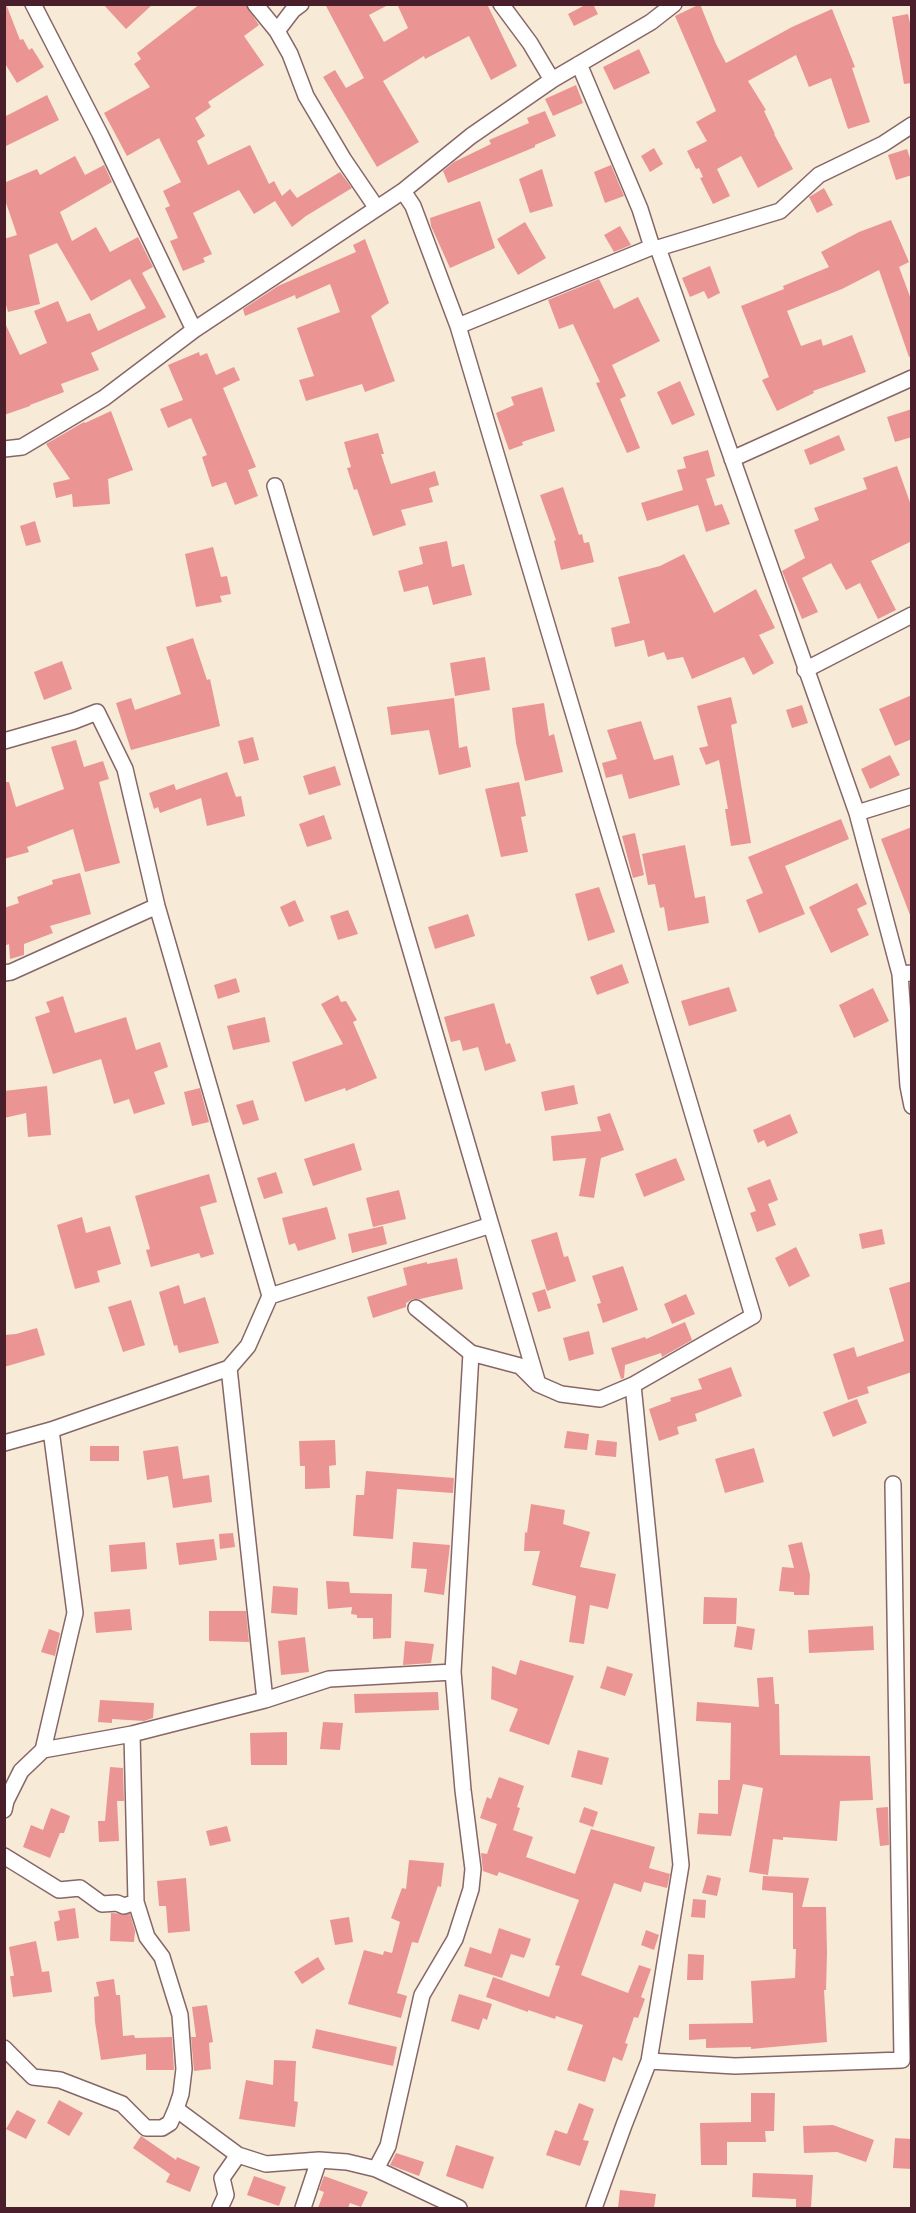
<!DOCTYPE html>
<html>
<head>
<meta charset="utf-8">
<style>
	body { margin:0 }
	#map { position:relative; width:916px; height:2213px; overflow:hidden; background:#f7ead7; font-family:Vollkorn,serif }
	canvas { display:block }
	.frame { position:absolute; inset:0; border:6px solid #4a1f2b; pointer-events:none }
</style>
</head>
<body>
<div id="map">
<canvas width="916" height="2213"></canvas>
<div class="frame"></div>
</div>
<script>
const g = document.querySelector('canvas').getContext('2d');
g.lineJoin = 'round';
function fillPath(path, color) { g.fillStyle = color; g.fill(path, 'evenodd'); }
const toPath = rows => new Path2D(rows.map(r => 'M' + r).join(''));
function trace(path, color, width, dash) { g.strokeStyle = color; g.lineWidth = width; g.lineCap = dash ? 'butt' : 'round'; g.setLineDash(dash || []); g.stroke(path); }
const building = toPath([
	[4,4,6,4,20,40,23,39,29,50,32,48,44,67,17,83,4,62],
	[103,4,153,4,126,29],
	[200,4,245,4,259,25,244,36,264,65,208,102,211,107,195,118,205,136,197,141,208,165,250,145,269,184,274,181,282,196,290,189,297,198,340,172,352,188,306,216,292,227,275,201,254,214,239,190,193,213,212,254,203,258,205,262,183,271,170,241,178,238,165,208,170,206,163,191,181,182,159,138,127,156,104,113,150,87,134,64,141,59,137,53],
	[325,4,390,4,369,15,384,42,408,28,397,4,487,4,517,66,491,80,469,36,425,59,424,56,383,81,419,142,377,167,323,77,335,70,346,88,364,78],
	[587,4,593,4,598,14,574,26,568,14],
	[700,4,716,44,726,63,792,27,832,9,855,67,852,68,870,122,848,129,831,78,809,87,796,55,748,81,766,110,764,111,775,134,774,134,793,169,758,188,741,156,717,169,730,196,713,204,700,178,703,177,699,168,696,169,687,151,707,141,696,122,716,111,675,16],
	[908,14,912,32,912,83,904,84,892,17],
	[639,49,650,73,614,90,603,67],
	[576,85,583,103,553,116,545,99],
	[47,95,59,120,4,147,4,117],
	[545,111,556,136,535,145,535,147,448,183,443,171,454,162,491,144,489,140,529,123,527,118],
	[654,148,663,164,650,172,641,156],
	[907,149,912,164,912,175,896,180,888,155],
	[75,156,85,175,104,165,112,182,60,212,72,241,96,227,110,252,138,237,153,267,142,273,166,317,91,353,99,370,61,384,64,392,30,405,30,406,4,415,4,321,20,355,47,343,34,311,58,301,67,322,90,313,98,331,146,308,130,279,91,301,57,243,29,255,40,304,8,312,4,298,4,239,17,235,4,197,4,183,37,169,40,175],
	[611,165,624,196,605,203,594,172],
	[542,169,553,206,530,213,519,179],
	[824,188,833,205,817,213,809,197],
	[480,201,495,248,450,268,431,226,430,218],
	[891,220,909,262,899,267,912,302,912,356,909,357,879,270,842,289,787,311,801,346,821,339,823,346,852,335,866,372,813,391,814,393,777,411,762,380,769,377,741,306,784,289,783,286,829,267,821,252,859,232],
	[525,222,546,258,518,275,497,239],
	[620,226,631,245,614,252,604,235],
	[365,239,389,303,371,316,395,381,365,392,362,384,306,401,299,380,314,376,297,328,340,312,330,284,296,299,295,295,245,316,243,309,278,286,356,252,353,245],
	[710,266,720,293,708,299,704,291,690,297,682,278],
	[599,279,614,309,638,297,660,341,612,365,626,396,620,399,640,448,627,453,596,383,600,382,573,324,559,329,548,300],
	[199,352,200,356,207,353,216,375,234,367,240,380,223,388,256,467,248,470,258,496,235,505,226,482,212,487,202,457,207,455,191,418,168,428,160,409,183,400,168,365],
	[680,381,695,415,672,425,657,392],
	[542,387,555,431,522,442,523,445,509,450,496,413,514,405,511,397],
	[912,409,912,437,895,442,887,417],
	[111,411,133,470,108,479,110,504,73,507,72,494,56,498,53,483,70,479,46,444,84,422,85,423],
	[378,433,384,454,381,454,391,484,435,471,439,485,429,488,433,502,401,510,406,525,373,536,357,489,354,490,347,468,351,467,344,442],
	[839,435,845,450,810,465,804,450],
	[708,450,715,476,706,479,715,506,722,504,730,524,706,532,698,505,647,521,641,503,683,490,677,470,686,468,683,457],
	[897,466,912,508,912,541,871,561,896,610,878,619,860,583,846,590,831,563,802,578,818,612,802,619,782,571,805,558,794,530,819,520,814,508,867,489,863,478],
	[563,487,579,535,582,534,584,543,589,542,594,562,561,570,554,541,556,540,540,495],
	[35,521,41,542,26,546,20,526],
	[447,541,452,567,464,564,472,595,433,605,428,586,404,592,398,571,423,564,419,547],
	[213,547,221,577,227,576,231,594,220,596,222,602,196,607,185,554],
	[684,554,714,613,756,589,775,628,759,635,774,663,753,675,744,657,692,679,683,657,667,660,664,652,648,657,644,640,615,647,611,628,630,623,618,577,660,566],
	[193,638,207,680,210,679,220,726,131,750,116,703,131,698,135,710,181,694,166,647],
	[485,657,490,690,455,696,450,663],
	[62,661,72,689,44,700,34,672],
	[912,695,912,739,895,746,879,709],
	[731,697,737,723,731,725,751,843,731,846,725,809,728,809,719,760,706,765,699,748,708,746,697,706],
	[454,698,459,748,467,746,471,767,439,775,429,730,391,735,387,707],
	[544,703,549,736,554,734,563,772,525,781,516,743,512,708],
	[802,705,808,723,792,728,786,710],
	[641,721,654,760,673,755,680,785,629,799,622,774,606,778,602,763,617,759,607,730],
	[253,737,259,760,244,764,238,741],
	[76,740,84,767,103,761,109,779,99,782,120,863,85,872,73,829,27,847,29,852,4,859,4,782,9,782,16,807,64,789,51,747],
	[890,755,900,775,870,789,861,769],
	[335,766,341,785,309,795,303,776],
	[227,772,236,797,241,796,245,816,207,826,201,798,160,813,158,807,154,809,149,793,174,784,176,790],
	[519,782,526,816,521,817,528,852,501,857,485,789],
	[324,815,332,839,307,847,299,824],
	[841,819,849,839,785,866,805,914,759,933,746,900,763,893,748,857],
	[912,827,912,915,910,915,881,839],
	[635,833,644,875,633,878,622,836],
	[685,845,695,898,705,896,709,923,668,931,664,907,660,908,655,884,648,885,642,854],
	[80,873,91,914,50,926,53,933,24,944,24,955,10,959,9,944,4,946,4,908,19,903,17,897,53,884,52,880],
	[857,883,867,904,857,909,869,935,831,953,809,907],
	[599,887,615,932,588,941,575,894],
	[295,900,304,921,289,927,280,907],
	[348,910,358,934,338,940,330,916],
	[468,914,475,936,435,949,428,927],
	[622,964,629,983,597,995,590,977],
	[236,978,240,992,218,999,214,985],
	[729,987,737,1011,689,1026,681,1001],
	[873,988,889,1021,854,1038,839,1005],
	[338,995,341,1002,346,1001,357,1020,353,1022,377,1078,346,1091,345,1088,305,1102,292,1062,343,1044,321,1004],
	[63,996,75,1033,126,1017,136,1050,160,1042,168,1067,154,1072,165,1104,134,1114,129,1099,114,1104,101,1059,53,1074,35,1017,50,1012,46,1002],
	[494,1003,506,1044,510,1043,516,1061,485,1071,478,1047,463,1051,460,1040,451,1042,444,1017],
	[265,1017,270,1042,233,1050,227,1026],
	[574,1085,578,1104,545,1111,541,1092],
	[47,1086,51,1135,28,1137,26,1113,4,1118,4,1091],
	[200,1088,209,1122,192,1126,184,1092],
	[253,1100,259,1120,243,1125,236,1105],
	[610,1113,624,1150,601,1158,594,1198,579,1196,586,1158,553,1161,551,1136,601,1131,597,1117],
	[790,1114,798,1133,767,1147,764,1140,758,1143,753,1130],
	[354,1143,362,1170,313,1186,304,1159],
	[676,1158,685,1180,644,1197,635,1174],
	[276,1172,283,1193,264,1199,257,1178],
	[209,1174,217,1202,200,1207,214,1254,201,1258,199,1253,151,1267,146,1250,150,1249,135,1196],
	[770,1179,778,1200,768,1204,776,1225,757,1232,750,1213,756,1211,747,1188],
	[399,1190,406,1219,373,1227,366,1198],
	[327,1207,336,1239,298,1251,295,1243,289,1245,282,1218],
	[82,1217,86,1233,110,1226,121,1264,97,1271,100,1282,75,1289,57,1225],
	[383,1226,387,1244,352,1253,348,1234],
	[882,1229,885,1244,862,1249,859,1234],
	[557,1232,564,1257,568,1256,576,1281,547,1291,531,1240],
	[796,1247,810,1276,789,1287,775,1258],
	[457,1258,463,1289,420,1299,413,1299,406,1303,406,1307,373,1318,367,1297,407,1285,403,1268,427,1262,427,1264],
	[623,1266,638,1310,603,1323,597,1304,601,1303,592,1276],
	[912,1281,912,1372,867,1387,869,1393,848,1400,833,1354,854,1347,857,1357,904,1341,889,1288],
	[179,1285,184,1304,205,1297,219,1343,179,1353,177,1345,174,1346,159,1292],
	[545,1289,551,1308,538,1312,532,1293],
	[686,1294,695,1314,672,1324,664,1304],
	[131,1300,145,1345,123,1352,108,1307],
	[685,1322,692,1340,662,1357,661,1353,625,1365,624,1378,621,1379,611,1348,645,1337,646,1339],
	[37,1328,45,1355,4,1367,4,1335,16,1334],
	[589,1331,594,1354,569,1361,563,1338],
	[731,1367,742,1396,695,1414,697,1421,677,1427,679,1434,659,1441,649,1409,671,1401,670,1398,702,1389,698,1379],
	[857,1399,867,1423,833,1437,823,1412],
	[567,1431,589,1434,587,1450,564,1448],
	[335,1440,336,1465,329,1466,330,1488,305,1489,305,1466,300,1466,299,1441],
	[597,1440,617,1442,616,1457,595,1455],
	[90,1446,119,1446,119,1461,90,1461],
	[178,1446,183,1479,209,1475,212,1502,173,1508,168,1476,147,1480,143,1451],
	[754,1448,764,1482,725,1493,715,1459],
	[366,1471,454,1478,453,1493,397,1489,393,1539,353,1536,356,1495,364,1495],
	[531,1504,565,1510,563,1524,590,1532,580,1567,616,1574,608,1609,590,1605,584,1644,569,1642,576,1596,532,1585,540,1551,524,1551,525,1532,527,1533],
	[233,1533,235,1547,220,1549,219,1534],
	[214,1539,217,1560,179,1565,176,1543],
	[145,1542,147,1569,111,1572,109,1545],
	[413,1542,450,1545,444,1595,424,1592,427,1569,411,1568],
	[802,1542,810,1575,809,1595,794,1595,794,1592,779,1591,782,1567,794,1568,788,1545],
	[326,1581,349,1582,350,1593,392,1594,391,1638,373,1639,373,1618,357,1618,357,1615,351,1614,352,1607,328,1609],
	[273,1586,298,1588,297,1615,271,1613],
	[704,1597,737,1598,736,1624,703,1624],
	[130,1609,132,1630,96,1633,94,1612],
	[209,1611,246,1611,249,1642,209,1641],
	[737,1626,755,1629,752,1650,734,1647],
	[873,1626,874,1650,809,1653,808,1630],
	[49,1629,60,1633,55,1656,41,1652],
	[305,1637,309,1672,281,1675,278,1641],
	[405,1641,434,1644,431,1663,403,1665],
	[520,1660,574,1676,549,1745,509,1731,518,1709,491,1699,492,1666,516,1675],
	[607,1666,633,1674,625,1696,600,1688],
	[773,1677,775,1704,779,1704,780,1755,870,1756,873,1800,840,1801,837,1841,783,1837,783,1840,773,1839,768,1875,749,1872,763,1788,743,1784,731,1836,697,1834,699,1813,718,1814,718,1780,730,1780,731,1723,696,1721,697,1702,759,1707,757,1678],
	[438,1692,439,1710,355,1713,354,1694],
	[100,1700,154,1703,153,1718,144,1721,112,1719,112,1723,98,1722],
	[323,1722,343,1723,340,1750,320,1749],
	[287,1732,287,1765,251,1765,250,1733],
	[578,1750,609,1758,602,1785,571,1777],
	[110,1767,123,1768,124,1801,117,1801,119,1841,99,1842,98,1821,105,1821],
	[499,1777,524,1786,517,1807,520,1808,513,1830,533,1837,526,1857,575,1874,591,1829,655,1847,649,1868,670,1874,667,1888,644,1882,641,1892,614,1883,581,1975,628,1993,639,1965,651,1969,641,1997,645,1999,638,2018,634,2017,625,2043,628,2044,622,2061,613,2057,605,2082,567,2070,583,2025,556,2016,555,2019,528,2010,528,2012,486,1997,493,1977,549,1997,560,1966,555,1965,579,1900,499,1872,497,1876,483,1871,481,1853,487,1854,497,1824,480,1818,487,1797,491,1799],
	[584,1807,598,1812,593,1827,579,1822],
	[888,1807,889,1845,880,1846,876,1808],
	[51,1808,70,1816,64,1833,60,1833,50,1858,23,1847,31,1825,43,1830],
	[227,1826,231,1841,210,1846,206,1831],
	[409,1860,444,1863,441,1887,438,1886,418,1943,412,1942,397,1993,407,1996,401,2018,348,2004,364,1950,383,1955,384,1951,392,1953,400,1922,391,1918,402,1888,406,1889],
	[707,1875,721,1878,717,1896,702,1893],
	[763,1876,809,1878,802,1907,826,1907,827,1953,826,1990,824,1990,827,2042,751,2049,751,2047,706,2048,706,2039,689,2040,689,2024,753,2023,751,1981,795,1978,796,1949,793,1949,793,1893,762,1890],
	[186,1878,190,1931,168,1933,166,1906,159,1906,157,1881],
	[693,1899,706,1900,705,1918,691,1917],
	[75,1908,79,1938,57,1941,54,1922,60,1920,58,1911],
	[111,1913,130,1914,135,1931,134,1942,110,1941],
	[349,1917,353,1942,335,1945,330,1920],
	[499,1928,531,1939,524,1958,511,1954,502,1978,464,1966,470,1947,491,1954],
	[646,1930,659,1935,654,1950,641,1945],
	[36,1941,42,1972,49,1971,52,1992,13,1997,10,1976,14,1976,9,1947],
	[688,1954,704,1955,703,1980,687,1980],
	[318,1957,325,1969,302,1984,294,1972],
	[114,1979,116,1995,120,1995,123,2036,134,2035,135,2038,172,2037,174,2070,146,2070,146,2054,101,2060,95,2022,94,1997,99,1996,96,1982],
	[459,1994,492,2004,487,2020,483,2018,479,2030,451,2021],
	[207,2005,213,2042,209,2043,211,2069,194,2071,191,2037,196,2037,192,2007],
	[316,2029,397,2047,393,2066,312,2048],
	[274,2060,296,2061,294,2101,298,2102,295,2127,239,2119,246,2080,273,2085],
	[751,2093,775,2093,774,2131,765,2131,766,2142,727,2142,727,2165,701,2165,700,2123,751,2122],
	[59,2100,83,2113,69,2136,47,2123],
	[579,2103,594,2109,583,2140,589,2141,580,2166,546,2155,555,2130,567,2134],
	[17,2110,36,2120,26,2139,6,2129],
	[833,2125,874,2140,866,2162,837,2152,804,2153,803,2126],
	[141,2136,176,2160,177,2157,200,2167,190,2192,166,2182,170,2174,133,2148],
	[895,2138,912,2139,912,2169,893,2168],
	[456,2145,494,2157,483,2189,446,2176],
	[396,2153,424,2162,419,2176,390,2165],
	[753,2173,813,2175,811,2208,796,2208,796,2199,752,2197],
	[254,2176,286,2187,279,2206,247,2195],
	[324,2176,368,2192,361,2207,350,2203,348,2208,318,2208,324,2192,319,2190],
	[620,2190,656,2194,654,2208,618,2208]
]);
const minor = toPath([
	[33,4,100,134,194,330],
	[255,4,277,31,290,54,306,96,344,160,376,207],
	[501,4,530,43,552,80],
	[277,31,293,10,301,4],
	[579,64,640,209,652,247,658,248,857,813,900,974,912,973],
	[403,191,413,206,458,326,753,1316,633,1385,600,1399,561,1394,538,1384,491,1225],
	[658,248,780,211,819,175,883,144,912,125],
	[458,326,652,247],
	[4,449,22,447,104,398,194,330,403,191,471,136,552,80,651,22,674,4],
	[732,459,912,378],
	[805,670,912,615],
	[4,741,74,721,97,712,125,769,157,906,270,1296,248,1346,229,1368,265,1700],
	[857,813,912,796],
	[4,973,11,972,157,906],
	[900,974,908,1086,912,1106],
	[270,1296,491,1225,275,486],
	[416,1308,471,1353,520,1366,536,1382],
	[4,1443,51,1430,229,1368],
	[43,1750,75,1613,51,1430],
	[4,1810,6,1801,21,1771,43,1750,132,1734,265,1700,329,1679,453,1672],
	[4,1856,59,1890,80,1888,102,1904,117,1903,124,1906,136,1902],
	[4,2048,33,2077,60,2080,122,2104,146,2128,162,2128,170,2123,176,2109,181,2094,184,2069,180,2015,162,1957,147,1937,136,1902,132,1734],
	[649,2061,735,2066,902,2060,893,1484],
	[176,2109,238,2155],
	[376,2169,388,2146,422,1995,455,1939,471,1889,473,1869,463,1790,453,1672,471,1353],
	[220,2208,226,2195,222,2178,238,2155,266,2164,319,2160,347,2162,376,2169,459,2208],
	[303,2208,319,2160],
	[594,2208,624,2125,649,2061,681,1865,633,1385]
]);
fillPath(building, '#ea9594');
trace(minor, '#876667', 18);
trace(minor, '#fff', 15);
</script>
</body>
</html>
